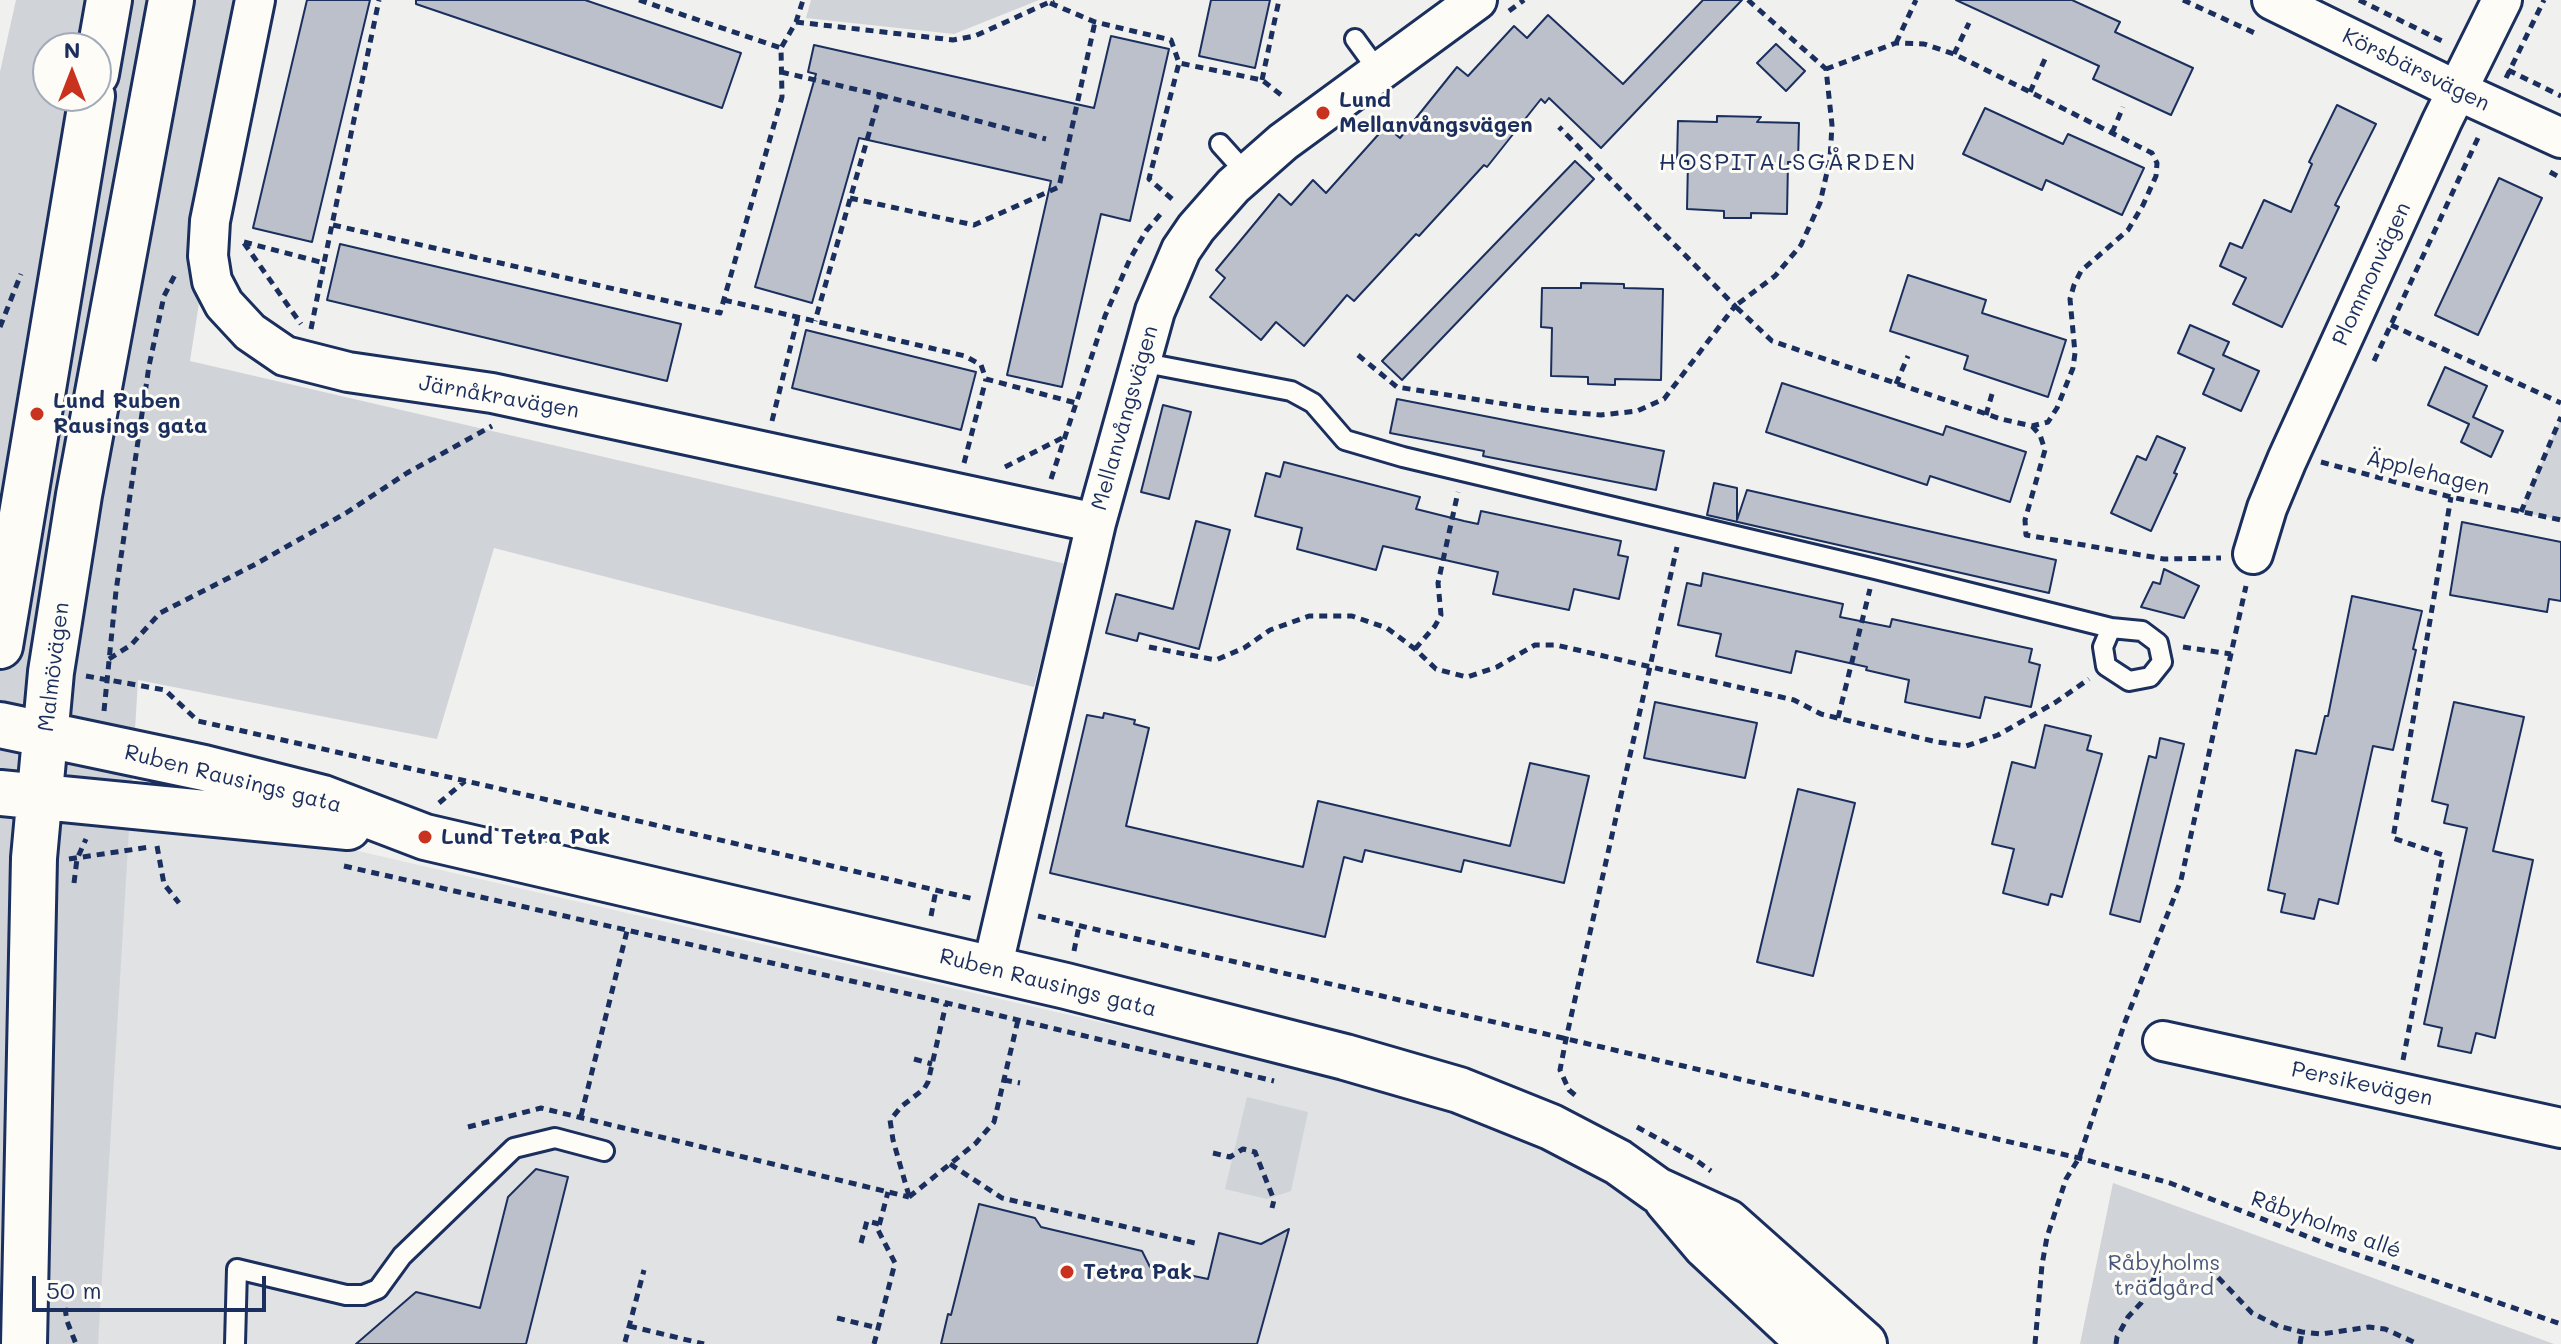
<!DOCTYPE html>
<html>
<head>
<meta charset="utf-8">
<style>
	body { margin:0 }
	#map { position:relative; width:2561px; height:1344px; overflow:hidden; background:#f0f0ee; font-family:Mali,sans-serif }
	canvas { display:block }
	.north { position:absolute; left:32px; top:32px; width:80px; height:80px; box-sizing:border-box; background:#fdfcf7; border:2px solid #a3aaba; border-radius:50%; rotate:0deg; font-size:22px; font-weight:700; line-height:32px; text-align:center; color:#1b2f5e }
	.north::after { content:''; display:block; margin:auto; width:28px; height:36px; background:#c8321e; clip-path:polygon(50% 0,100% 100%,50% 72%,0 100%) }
	.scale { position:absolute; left:32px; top:1276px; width:234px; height:36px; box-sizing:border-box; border:4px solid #1b2f5e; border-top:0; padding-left:10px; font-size:24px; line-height:28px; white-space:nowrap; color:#1b2f5e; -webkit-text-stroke:6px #fdfcf7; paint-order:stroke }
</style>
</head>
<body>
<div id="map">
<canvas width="2561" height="1344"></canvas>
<div class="north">N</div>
<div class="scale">50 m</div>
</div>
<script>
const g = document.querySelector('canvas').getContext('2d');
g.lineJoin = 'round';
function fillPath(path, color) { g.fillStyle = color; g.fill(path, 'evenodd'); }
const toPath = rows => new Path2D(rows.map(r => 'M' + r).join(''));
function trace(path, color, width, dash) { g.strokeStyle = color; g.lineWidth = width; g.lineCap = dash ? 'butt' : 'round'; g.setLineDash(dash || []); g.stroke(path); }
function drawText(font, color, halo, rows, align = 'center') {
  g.font = font + ' Mali,sans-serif'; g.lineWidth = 6; g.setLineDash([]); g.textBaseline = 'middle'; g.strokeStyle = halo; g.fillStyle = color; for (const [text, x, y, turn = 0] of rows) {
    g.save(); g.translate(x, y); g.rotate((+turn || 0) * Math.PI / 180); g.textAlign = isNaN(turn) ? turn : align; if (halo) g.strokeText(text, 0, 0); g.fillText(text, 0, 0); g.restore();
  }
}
const built = toPath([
	[119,816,267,830,1412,1094,1705,1221,1838,1344,91,1344]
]);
const green = toPath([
	[16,0,246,0,190,361,1066,564,1034,687,494,548,437,739,138,680,98,1344,0,1344,0,72],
	[48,48,96,48,96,96,48,96],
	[811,0,1039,0,954,34,806,18],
	[2561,417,2561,520,2521,512],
	[1247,1097,1308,1112,1291,1191,1267,1199,1225,1189],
	[2113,1183,2554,1344,2080,1344]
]);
const building = toPath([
	[307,0,370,0,312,242,253,228,307,0],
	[416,0,585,0,741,53,722,108,416,4,416,0],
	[1211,0,1270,0,1255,68,1199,56,1211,0],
	[1703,0,1742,0,1601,148,1549,98,1545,103,1541,99,1487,167,1484,165,1419,236,1416,234,1354,301,1347,295,1304,346,1276,322,1261,340,1210,297,1225,278,1216,270,1279,194,1291,205,1313,180,1326,193,1386,126,1400,138,1457,67,1468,76,1514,26,1527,38,1548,15,1623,84,1703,0],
	[1956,0,2072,0,2120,22,2115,32,2193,68,2171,115,2093,79,2099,66,1956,0],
	[1111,36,1169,49,1130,221,1101,214,1062,387,1007,375,1051,181,859,138,812,303,755,287,816,74,808,72,814,45,1094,108,1111,36],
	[1776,44,1805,71,1786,91,1757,63,1776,44],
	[2337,105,2376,124,2335,205,2339,207,2282,327,2233,304,2246,278,2220,266,2230,243,2242,248,2264,200,2291,212,2312,164,2309,162,2337,105],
	[1985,108,2063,144,2068,134,2144,168,2122,215,2046,180,2042,190,1963,154,1985,108],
	[1717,116,1761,117,1757,122,1799,123,1798,162,1788,162,1787,214,1751,213,1751,218,1724,218,1724,211,1687,209,1688,161,1677,161,1678,121,1717,122,1717,116],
	[1575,161,1594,179,1402,380,1382,361,1575,161],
	[2499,178,2542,198,2478,335,2435,315,2499,178],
	[340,244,681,324,667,381,327,300,340,244],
	[1908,275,1986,300,1982,313,2066,340,2048,397,1964,369,1968,356,1890,331,1908,275],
	[1581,283,1624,284,1624,288,1663,289,1661,380,1615,379,1615,385,1588,384,1588,377,1551,376,1552,328,1541,327,1542,288,1581,288,1581,283],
	[2190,325,2229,342,2223,355,2259,371,2241,411,2203,394,2214,369,2178,353,2190,325],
	[806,330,976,372,961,430,792,388,806,330],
	[2445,367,2487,386,2473,417,2503,431,2491,457,2461,442,2469,424,2428,405,2445,367],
	[1782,383,1943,435,1946,426,2026,452,2010,502,1930,476,1927,485,1766,432,1782,383],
	[1397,399,1664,451,1656,490,1483,456,1484,451,1390,433,1397,399],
	[1163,405,1191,412,1169,499,1141,492,1163,405],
	[2157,436,2185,448,2174,473,2177,474,2151,531,2111,513,2137,456,2146,460,2157,436],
	[1284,462,1420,497,1416,509,1464,521,1478,524,1481,511,1621,541,1618,555,1628,557,1619,599,1574,589,1569,610,1493,594,1498,572,1383,546,1376,570,1297,549,1302,528,1255,516,1266,473,1280,477,1284,462],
	[1714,483,1737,488,1737,520,1747,490,2056,560,2049,593,1707,515,1714,483],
	[1196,521,1230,530,1199,649,1139,633,1137,641,1106,633,1116,594,1173,609,1196,521],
	[2462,522,2561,542,2561,601,2549,599,2547,612,2450,595,2462,522],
	[2164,569,2199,586,2184,618,2141,607,2153,582,2160,584,2164,569],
	[1703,573,1843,604,1840,617,1890,627,1892,619,2032,649,2029,662,2040,665,2031,707,1985,697,1980,718,1905,702,1909,680,1866,670,1867,667,1796,651,1791,673,1716,656,1721,634,1678,625,1687,583,1701,586,1703,573],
	[2352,596,2422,611,2413,649,2416,650,2393,750,2373,746,2338,904,2319,899,2314,919,2281,912,2285,894,2268,890,2296,750,2316,754,2325,716,2328,716,2352,596],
	[1655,702,1757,723,1745,778,1644,758,1655,702],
	[2454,702,2524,717,2493,851,2533,860,2495,1038,2476,1033,2471,1053,2438,1046,2442,1028,2424,1024,2467,828,2444,823,2448,805,2432,801,2454,702],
	[1104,713,1135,720,1134,724,1149,728,1126,826,1303,867,1318,801,1510,846,1530,763,1589,776,1564,883,1464,860,1461,872,1365,850,1362,862,1344,857,1325,937,1050,873,1087,715,1103,718,1104,713],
	[2045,725,2091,736,2087,750,2102,754,2062,897,2051,894,2048,905,2003,893,2014,849,1992,844,2012,762,2035,768,2045,725],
	[2160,738,2184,744,2140,922,2110,914,2149,756,2156,758,2160,738],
	[1798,789,1855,803,1813,976,1757,962,1798,789],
	[536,1169,568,1177,526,1344,356,1344,416,1292,480,1308,508,1197,536,1169],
	[979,1204,1035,1218,1041,1227,1142,1251,1150,1267,1208,1279,1219,1233,1261,1244,1289,1229,1257,1344,941,1344,948,1314,951,1315,979,1204]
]);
const path = toPath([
	[639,0,781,48],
	[1748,0,1826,69,1832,125,1830,159,1820,203,1801,245,1775,276,1735,306,1772,341,2001,419,2032,426,2048,422,2057,408,2073,368,2075,353,2070,299,2074,285,2081,271,2128,230,2143,205,2156,176,2157,163,2152,153,1954,54,1924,44,1896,43,1826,69],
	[2183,0,2259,35],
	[2359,0,2444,42],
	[1050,3,1095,22,1171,40,1179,63,1262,80,1285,98],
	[1509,11,1524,0],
	[796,22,953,40,975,36,1054,0],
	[1896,43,1916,0],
	[1954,54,1969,23],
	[2508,70,2561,96],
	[781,72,880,95,815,321],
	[2506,78,2544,0],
	[1262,80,1279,0],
	[2030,92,2045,59],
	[880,95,1046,139],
	[2112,133,2123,107],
	[2550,172,2561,178],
	[850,198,974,225,1059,187,1095,22],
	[1172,199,1149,179,1179,63],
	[333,225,720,313,782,97,781,48,796,22,803,0],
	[244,242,324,263,379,0],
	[244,243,301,324],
	[724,300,965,356,981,365,986,379,1076,403],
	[2391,325,2561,403],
	[0,327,21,274],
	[311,329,324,263],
	[1358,355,1397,387,1543,410,1601,415,1637,411,1664,399,1735,306,1559,127],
	[2374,361,2478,138],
	[1896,384,1908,356],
	[1986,415,1992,394],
	[772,421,798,317],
	[2032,426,2040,435,2045,450,2025,520,2026,535,2164,559,2221,558],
	[2321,462,2451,497,2561,520],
	[964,463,986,379],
	[1005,467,1064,437],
	[1051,479,1105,316,1130,259,1146,231,1164,210],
	[2521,512,2561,417],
	[1149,647,1216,660,1244,648,1270,630,1309,616,1352,616,1387,628,1415,649,1436,669,1467,677,1497,667,1535,645,1556,645,1794,700,1821,714,1937,742,1966,746,1998,735,2056,702,2089,679],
	[2183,647,2231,654],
	[1415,649,1435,626,1441,615,1438,583,1458,492],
	[109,659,131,645,160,613,254,565,346,513,407,473,492,426],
	[86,676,165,690,198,721,466,781,974,899],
	[104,711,116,591,149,366,164,296,176,273],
	[1838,718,1870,589],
	[439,803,465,781],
	[157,846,164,884,179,903],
	[69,859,150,847],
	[344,866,913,995,1274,1081],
	[74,883,77,859,86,839],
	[931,916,936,890],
	[1038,916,2079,1158,2170,1183,2329,1245,2561,1324],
	[1074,951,1079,926],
	[914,1059,932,1064],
	[2403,1060,2443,855,2393,838,2451,497],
	[1004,1080,1020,1083],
	[1575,1095,1569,1090,1560,1070,1566,1039,1677,547],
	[581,1116,627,931],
	[468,1127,541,1108,909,1197],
	[1637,1127,1693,1158,1711,1171],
	[1213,1153,1230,1157,1243,1149,1255,1152,1274,1200,1272,1208],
	[950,1164,1002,1198,1199,1244],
	[909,1196,893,1140,890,1120,902,1106,924,1089,928,1082,946,1004],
	[909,1197,976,1143,994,1122,1018,1020],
	[861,1243,867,1221,879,1224],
	[65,1308,67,1321,76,1344],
	[837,1318,878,1328],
	[629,1326,704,1344],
	[625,1342,644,1270],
	[874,1344,895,1263,878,1230,888,1192],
	[2035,1344,2042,1265,2047,1237,2066,1179,2079,1158,2125,1022,2181,880,2246,586],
	[2116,1344,2117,1337,2128,1317,2141,1303,2158,1271,2171,1261,2188,1260,2211,1270,2252,1313,2278,1326,2302,1332,2322,1334,2369,1327,2385,1329,2418,1344],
	[2300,1344,2302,1332]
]);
const lane = toPath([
	[1355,39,1379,72],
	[1220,144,1247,174],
	[1140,362,1291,391,1313,403,1345,440,1403,457,1875,569,2111,628,2103,647,2106,666,2129,681,2150,677,2162,662,2158,643,2142,631,2111,628],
	[235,1344,237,1269,346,1295,363,1295,378,1289,402,1256,514,1148,555,1138,604,1151]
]);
const street = toPath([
	[255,0,210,221,208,256,212,281,224,304,250,332,285,356,348,372,492,393,1096,523],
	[2272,0,2456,90,2561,138],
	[2253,554,2267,508,2287,460,2442,121,2502,0],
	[992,969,1096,523,1155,311,1181,250,1196,228,1233,186,1283,142,1477,0],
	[2163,1041,2561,1128]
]);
const secondary = toPath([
	[96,74,109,0],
	[0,646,92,96],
	[0,725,204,768,323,798,425,837,1066,986,1345,1057,1459,1090,1551,1127,1618,1162,1657,1190,1727,1222,1864,1344],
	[0,793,348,827],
	[1667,1200,1706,1246,1811,1344],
	[24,1344,34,858,51,672,79,495,171,0]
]);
const markers = [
	[1323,113,8,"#c8321e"],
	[37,414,8,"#c8321e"],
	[425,837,8,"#c8321e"],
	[1067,1272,8,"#c8321e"]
];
const streetNames = [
	["Körsbärsvägen",2416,70,26],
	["Plommonvägen",2372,274,-65],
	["Järnåkravägen",499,397,10],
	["Mellanvångsvägen",1125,418,-74],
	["Äpplehagen",2428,473,14],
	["Malmövägen",54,667,-83],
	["Ruben Rausings gata",233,779,14],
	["Ruben Rausings gata",1048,983,14],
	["Persikevägen",2362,1084,12],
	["Råbyholms allé",2326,1225,20]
];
const poiNames = [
	["Lund",1339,100],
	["Mellanvångsvägen",1339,125],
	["Lund Ruben",53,401],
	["Rausings gata",53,426],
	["Lund Tetra Pak",441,837],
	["Tetra Pak",1083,1272]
];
const parkNames = [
	["Råbyholms",2164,1263],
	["trädgård",2164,1288]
];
const neighbourhoodNames = [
	["HOSPITALSGÅRDEN",1788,163]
];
fillPath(built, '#e0e2e3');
fillPath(green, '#d0d3d8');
fillPath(building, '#bbc0ca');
trace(building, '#1b2f5e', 2);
trace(lane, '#1b2f5e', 24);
trace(street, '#1b2f5e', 44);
trace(secondary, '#1b2f5e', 50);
trace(path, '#1b2f5e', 5, [8, 6]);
trace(lane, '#fdfcf7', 18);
trace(street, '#fdfcf7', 38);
trace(secondary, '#fdfcf7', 44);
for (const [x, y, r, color] of markers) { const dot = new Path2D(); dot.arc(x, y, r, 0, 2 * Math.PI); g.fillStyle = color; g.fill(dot); trace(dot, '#fdfcf7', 3); }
drawText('22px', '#1b2f5e', '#fdfcf7', streetNames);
drawText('bold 22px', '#1b2f5e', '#fdfcf7', poiNames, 'left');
drawText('22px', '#48587c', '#fdfcf7', parkNames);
g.letterSpacing = '2px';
drawText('24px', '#1b2f5e', '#fdfcf7', neighbourhoodNames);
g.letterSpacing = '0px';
</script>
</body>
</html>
